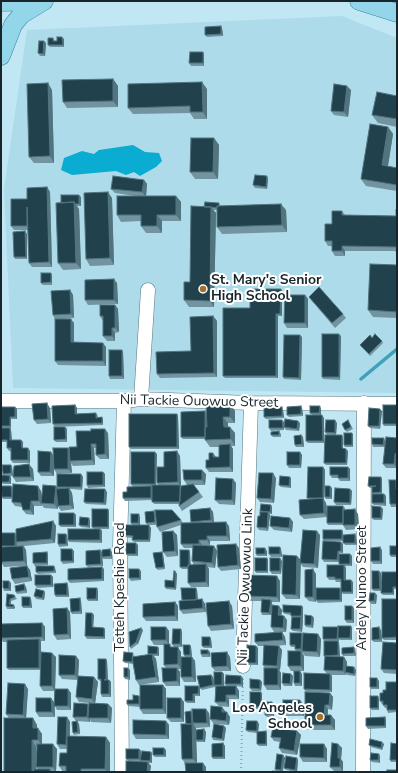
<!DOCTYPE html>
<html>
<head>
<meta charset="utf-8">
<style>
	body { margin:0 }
	#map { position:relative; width:398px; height:773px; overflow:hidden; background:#c1e7f4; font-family:"Nunito Sans",sans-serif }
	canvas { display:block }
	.frame { position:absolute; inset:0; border:2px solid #18262b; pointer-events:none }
</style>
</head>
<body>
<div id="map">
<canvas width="398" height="773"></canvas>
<div class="frame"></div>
</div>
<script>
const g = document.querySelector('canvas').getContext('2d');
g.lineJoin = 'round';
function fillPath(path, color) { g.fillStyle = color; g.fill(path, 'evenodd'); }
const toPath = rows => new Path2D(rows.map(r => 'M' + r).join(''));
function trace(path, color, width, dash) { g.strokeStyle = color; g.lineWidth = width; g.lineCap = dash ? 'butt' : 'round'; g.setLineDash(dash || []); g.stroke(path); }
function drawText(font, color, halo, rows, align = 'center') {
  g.font = font + ' "Nunito Sans",sans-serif'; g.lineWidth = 4; g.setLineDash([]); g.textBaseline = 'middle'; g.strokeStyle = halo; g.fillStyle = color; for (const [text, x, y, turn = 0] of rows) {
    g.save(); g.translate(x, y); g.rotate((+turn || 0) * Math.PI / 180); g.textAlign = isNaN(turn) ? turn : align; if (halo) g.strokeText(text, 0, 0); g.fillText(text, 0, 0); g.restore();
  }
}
const built = toPath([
	[342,16,397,38,397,393,13,388,4,189,27,30]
]);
const forest = toPath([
	[133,145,145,152,159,153,162,161,156,167,140,176,134,172,126,175,116,171,72,175,61,170,64,158,82,151,94,154,99,150]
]);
const stream = toPath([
	[361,379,397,349]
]);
const path = toPath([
	[241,772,243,679]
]);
const minor = toPath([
	[141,399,148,290],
	[1,401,124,401,141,399,251,403,397,404],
	[243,666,251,403],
	[122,772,120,546,124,401],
	[363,772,364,403]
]);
const major = toPath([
	[359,1,397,13],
	[1,2,42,1],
	[1,56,13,25,21,15,44,1]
]);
const wall = toPath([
	[222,28,223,36,207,37,205,35],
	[53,38,55,41,64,39,64,47,50,47,48,45],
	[46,43,45,56,40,56,38,53],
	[203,52,204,54,204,66,191,66,189,63],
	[113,79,118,86,118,107,67,108,63,102],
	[207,89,207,119,194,119,190,113,133,114,128,108],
	[52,90,54,163,34,163,29,157],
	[351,90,348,117,334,115,331,111],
	[397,96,397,127,378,123,372,115],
	[388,127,393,134,388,166,397,168,397,191,366,186,361,179],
	[214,138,219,145,218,179,195,179,190,172],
	[268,179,267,189,255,188,253,185],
	[144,180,147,184,146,196,176,196,181,202,181,221,162,221,162,233,146,233,141,226,141,221,121,222,117,215,135,196,115,193,111,189],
	[47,187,50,192,52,267,32,267,29,263,28,230,14,230,11,226,27,199],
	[81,197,81,206,77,206,79,209,81,269,63,270,58,263,61,203],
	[112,198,114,265,90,266,86,259],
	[221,206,286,210,287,232,222,234,217,227,217,210,213,210,216,213,214,307,189,307,184,300,190,282,204,207],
	[397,210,397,253,397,251,345,251,345,256,335,256,332,251,332,246,328,246,325,241,332,224,342,211,345,215,396,216],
	[27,234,27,259,15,259,14,257],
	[397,265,397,318,373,317,368,310],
	[51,273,52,276,52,285,43,285,41,283],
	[117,283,118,304,88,305,85,300],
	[70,290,73,295,74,318,64,319,74,323,74,342,106,347,106,366,58,365,55,361,55,319,53,315],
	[282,291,282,316,278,316,278,378,225,378,223,376,250,308],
	[305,295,308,299,308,328,287,328,284,323],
	[309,297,343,314,346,318,335,328,312,301],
	[115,305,118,309,119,332,115,333,115,341,107,341,103,336,103,321,100,316],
	[213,316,217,321,217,377,160,378,157,374,191,351],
	[341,336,340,380,323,379,322,377],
	[302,337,301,380,284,379,283,377],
	[382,341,383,343,370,356,360,345],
	[123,352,124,379,110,379,109,376],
	[230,404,235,411,235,423,228,423,228,427,235,433,235,446,231,446,233,449,233,472,209,472,206,468,209,460,216,457,219,457,219,447,210,447,205,440,205,439,183,439,181,437,207,413],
	[75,405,77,408,77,414,96,413,98,416,98,417,102,417,103,420,103,425,55,427,53,424],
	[397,405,397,426,384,426,383,424],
	[1,407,15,407,17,409,17,419,11,419,11,428,2,428,1,427],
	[50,408,51,423,37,424,34,420],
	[302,408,303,416,289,417,287,415],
	[321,409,321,415,324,418,324,443,308,443,306,441,321,415,312,415,310,413],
	[283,410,284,418,266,419,264,417],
	[382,411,380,429,370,428,368,426],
	[177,414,178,416,179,449,131,449,129,447],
	[348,420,353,429,347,432,345,430],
	[284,422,284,430,271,431,269,428],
	[300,423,299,431,286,430,284,427],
	[337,423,336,435,327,435,325,432],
	[65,427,67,429,67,442,56,442,54,440],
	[1,428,10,428,11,430,12,440,21,440,23,442,23,448,30,451,30,463,13,463,11,460,11,451,9,451,7,448,7,442,2,442,1,441],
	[279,431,281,434,281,437,273,437,271,435],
	[108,433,109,459,100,459,96,455,96,448,94,448,95,465,73,466,71,463,72,473,57,474,54,469,54,476,41,476,38,472,53,455,68,448,69,449],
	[352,433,353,435,353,447,345,447,344,445],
	[301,435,303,437,304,447,296,447,295,445],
	[343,438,343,448,348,451,347,465,326,465,324,463],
	[397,438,397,468,386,468,383,464,385,447,373,447,372,444],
	[300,452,302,455,301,468,289,468,287,465],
	[157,454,156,485,159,485,157,483,164,467,180,456,181,487,187,485,184,480,206,474,205,485,194,485,203,497,182,511,179,506,179,504,154,504,152,500,125,501,123,498,127,492,133,487,131,484],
	[12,467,13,476,10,476,11,478,11,484,3,484,1,482,4,475,3,474],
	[323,467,325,470,325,486,332,488,332,499,326,499,325,497,325,487,324,500,326,503,327,510,343,506,345,508,345,510,358,514,359,529,346,530,343,525,328,525,327,523,327,517,304,519,300,515,308,499,307,498],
	[348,467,350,469,350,481,340,481,338,478,332,478,330,475],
	[33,469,34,481,16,482,13,477],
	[103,472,105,474,105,487,88,488,87,485],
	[81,474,83,477,82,490,70,489,72,493,74,509,61,511,58,506,58,509,44,508,42,505,42,506,34,506,34,515,26,514,23,510,22,507,15,506,12,502,12,499,3,499,2,497,11,486,13,488,41,491,42,497,58,489,57,487],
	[290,477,291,479,291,488,281,487,279,485],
	[276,478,274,503,260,502,257,498],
	[382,479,382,494,384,494,386,496,386,506,374,505,372,503,373,494,372,488,370,488,368,486],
	[397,482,397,507,391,507,390,504],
	[236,483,235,505,219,504,215,500],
	[350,489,352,491,351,505,336,505,334,502],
	[107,492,106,505,86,504,84,502],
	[272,507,272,514,269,514,270,515,268,531,259,530,257,527,261,512,260,511],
	[381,507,383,509,382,520,374,520,372,518],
	[210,508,213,512,214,522,229,526,230,541,210,541,210,545,202,545,214,546,217,551,215,568,207,567,209,569,209,587,191,587,188,583,188,569,182,569,180,567,189,550,190,552,190,565,194,565,192,561,193,548,184,548,181,544,181,525,160,532,157,527,155,515,156,525,148,525,151,528,150,542,134,542,132,540,132,538,124,537,123,535,132,525,131,523,140,517,140,525,148,525,146,523,155,513,181,520,183,523,192,523,191,522],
	[108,509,109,511,109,529,101,529,102,531,102,543,69,542,68,540,94,529,92,527],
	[74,513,76,515,76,527,61,527,59,525],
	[89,518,90,521,90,528,81,527,79,525],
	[290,518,293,522,292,532,274,530,270,526],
	[53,521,56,526,55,543,24,546,26,550,27,566,30,570,32,581,15,584,12,579,22,566,4,567,1,562,16,535],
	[342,530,343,533,343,535,356,537,357,545,345,545,343,541,333,541,343,544,343,553,339,553,339,562,324,562,322,559,324,541,323,539],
	[173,531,177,535,178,556,167,557,163,552],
	[66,534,67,536,68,546,59,547,58,544],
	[320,535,318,568,303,567,300,563,300,599,286,599,282,594,300,560],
	[138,545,138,556,128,556,126,554],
	[397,546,397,557,391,557,390,555],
	[239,548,241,569,221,571,218,567],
	[281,549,282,557,271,557,269,554],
	[100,550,102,552,112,552,112,559,103,559,102,557,103,566,88,567,86,565],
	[382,550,382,564,373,564,371,561],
	[74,551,74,563,63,564,61,561],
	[267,551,267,556,257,556,256,554],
	[47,552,48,555,48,565,35,566,33,563],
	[163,554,165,569,158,570,156,568],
	[350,554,352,556,352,566,345,566,346,568,346,580,353,582,353,594,343,594,342,593,342,602,318,603,316,600,341,590,341,582,336,582,335,580,329,580,327,577,341,565,339,564],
	[268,560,268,573,256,573,255,571],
	[282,561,281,574,272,574,270,571],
	[54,566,55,568,56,573,38,574,36,572],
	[104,569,104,581,70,583,68,580],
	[141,571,141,580,131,581,129,578],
	[175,571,177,574,176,590,166,589,165,587,173,581],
	[397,572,397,589,394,589,394,595,383,595,381,593,381,591,374,591,372,589,381,573,381,590],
	[316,574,316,602,309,601,305,597],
	[51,575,53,577,53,587,37,588,35,585],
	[280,581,280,602,272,602,272,605,282,610,281,616,284,616,287,620,286,632,274,632,271,627,272,607,271,615,262,615,261,612,262,601,249,601,245,596],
	[11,583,11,591,4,591,3,588],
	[24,584,26,587,27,593,17,594,16,592],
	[68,585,69,597,56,597,55,595],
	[197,590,198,600,202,599,205,604,206,612,183,614,180,610,183,601,182,600],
	[44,591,45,593,44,600,36,599,34,596],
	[98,591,98,601,88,601,87,599],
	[7,594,14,595,17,599,11,601,11,604,15,607,14,609,7,609,6,606],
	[377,595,376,604,371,604,369,601],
	[80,598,81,601,82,614,72,614,71,612],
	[31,599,32,608,23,608,22,606],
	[397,599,397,640,384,640,382,638],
	[175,602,178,606,178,621,146,621,143,617],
	[232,606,234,629,211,631,208,626],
	[302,606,303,608,303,619,302,619,303,620,302,632,293,631,291,629,292,617,291,615,285,614,283,612],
	[67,608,70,612,71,639,57,640,54,635],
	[354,608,354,623,347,623,345,620],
	[92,613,94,615,93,627,104,628,105,630,105,639,87,639,85,636],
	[312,616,314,618,313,628,306,627,305,625],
	[42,623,45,627,45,641,41,641,41,652,56,657,55,689,71,693,71,710,57,710,55,706,55,717,39,717,36,712,54,702,54,691,43,691,40,686,40,670,9,670,7,668,7,642,3,642,1,639,1,624],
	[166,627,169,631,169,644,172,647,181,652,181,669,178,669,180,672,180,686,166,686,163,682,166,668,164,665,164,645,154,645,151,640],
	[338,628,352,628,352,640,340,640,339,639,339,641,338,641,339,643,340,657,344,657,347,662,347,667,356,670,355,676,347,675,346,674,346,675,331,675,332,676,332,692,306,692,304,689,327,674,324,670,325,657,324,656,325,641,323,639],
	[143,630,138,644,131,649,130,647],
	[381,630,382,642,374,642,372,640],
	[182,632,182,647,174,647,172,644],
	[282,632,285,637,286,645,274,646,279,646,282,650,280,670,279,670,281,673,281,690,267,690,264,685,265,668,263,665,264,646,258,646,255,642],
	[318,634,321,639,320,657,305,656,301,651,304,656,304,671,291,671,288,666,296,651,295,649,295,647,291,647,290,645,303,635],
	[211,639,212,648,204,648,202,646],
	[397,643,397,674,384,673,381,669],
	[190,645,191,647,192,657,195,661,196,682,184,682,181,677,185,657,184,655],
	[256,646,258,648,258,665,248,665,247,663],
	[158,647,159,649,159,656,154,656,156,659,159,682,139,685,136,680,133,664,125,663,123,661,135,655,134,657,149,655,148,654],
	[355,650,356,656,343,656,342,654],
	[210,652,210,657,202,657,201,654],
	[230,657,231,671,215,671,212,667],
	[106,659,107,661,108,680,109,680,111,682,111,697,102,697,101,694,101,681,100,681,98,679],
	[79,660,78,676,94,677,98,682,95,703,108,704,112,708,111,723,91,722,90,720,90,722,76,721,73,717,89,706,89,703,79,702,76,697,78,680,62,679,59,675],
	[130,670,130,680,125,679,124,677],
	[222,672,224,674,224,686,227,686,225,684,243,678,243,687,236,686,239,691,239,699,229,699,229,707,219,706,215,702,215,687,202,690,200,688,211,675,213,677,214,681],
	[302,674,302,686,295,686,294,683],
	[293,676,292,686,284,686,282,683],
	[260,680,262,682,261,691,252,691,250,688],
	[379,681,379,689,371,689,370,687],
	[397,682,397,712,388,713,387,710,387,708,385,708,383,705,383,704,382,704,380,701,383,693,386,690],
	[163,685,166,689,166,714,143,714,140,709,140,707,128,706,127,704,139,696,140,697],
	[200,688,200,696,195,696,195,703,187,703,185,701],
	[28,689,26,718,33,718,37,725,37,728,42,734,42,744,57,749,56,772,4,772,9,718,6,714],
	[36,747,37,747,36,767,38,769,36,769],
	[330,693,333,697,332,710,328,709,328,715,335,720,335,730,308,730,305,725],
	[262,694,262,709,252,709,250,707],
	[379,699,379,710,372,710,370,708],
	[184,702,184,722,171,722,167,718],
	[274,704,274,717,267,717,265,715],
	[304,705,304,716,286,716,283,712],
	[191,711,192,713,209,713,210,727,196,728,193,724,196,730,206,732,205,742,197,742,196,741,197,763,206,767,185,763,182,759,186,724],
	[226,712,230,717,229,725,214,724,224,726,226,728,224,741,213,740,212,737,214,724,210,719],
	[67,717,70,722,70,736,106,737,110,743,110,772,63,772,59,766,67,753,67,749,60,749,57,744],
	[385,717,386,720,386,728,368,729,366,726],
	[77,721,79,724,80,734,74,735,73,733],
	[166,721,169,725,169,739,136,739,133,734],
	[257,721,259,724,258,732,266,731,267,734,267,746,259,746,257,744,257,733,248,732,246,730],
	[297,731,301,735,297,755,282,753,279,748,280,742,274,741,271,737],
	[223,743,225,746,225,759,213,759,212,757],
	[324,744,327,749,327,762,303,762,300,757],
	[338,744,342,748,341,759,343,762,343,771,334,771,330,767],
	[384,744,382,750,371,747,369,745],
	[397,744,397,762,391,762,390,760],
	[139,749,141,751,141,757,151,752,152,754,152,763,148,763,151,766,150,772,126,772,128,761,126,759],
	[166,750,166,757,155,757,153,755],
	[283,755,285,758,283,772,276,771,275,769],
	[380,756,380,763,372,762,370,760],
	[298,760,297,772,286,770,284,768]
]);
const shadedWall = toPath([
	[221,26,222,28,223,36,221,34],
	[62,37,64,39,64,47,63,45],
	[44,41,46,43,45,56,43,54],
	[203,52,204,54,204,66,203,63],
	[113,79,118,86,118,107,113,101],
	[202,82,207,89,207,119,203,112],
	[48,83,52,90,54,163,50,156],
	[347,86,351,90,348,117,344,112],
	[388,127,393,134,387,172,382,165],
	[214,138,219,145,218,179,213,172],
	[267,176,268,179,267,189,266,187],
	[144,180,147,184,146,197,142,192],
	[47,187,50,192,52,267,49,262],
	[108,192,112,198,114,265,110,258],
	[79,195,81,197,81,206,79,204],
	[176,196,181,202,181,221,176,215],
	[74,202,79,209,81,269,76,263],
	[281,204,286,210,287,232,282,225],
	[211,207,216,213,214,307,210,301],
	[157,215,162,221,162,233,157,226],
	[25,231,27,234,27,259,26,257],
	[342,246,345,251,345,256,342,251],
	[51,273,52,276,52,285,51,282],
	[114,279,117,283,118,304,114,300],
	[281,289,282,291,282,316,280,314],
	[70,290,73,295,74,318,71,314],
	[305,295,308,299,308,328,305,323],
	[115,305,118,309,119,332,115,328],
	[276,314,278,316,278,378,276,376],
	[213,316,217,321,217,377,214,373],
	[71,319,74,323,74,347,71,342],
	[112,328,115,333,115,341,112,336],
	[339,334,341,336,340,380,339,377],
	[300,335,302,337,301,380,299,378],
	[103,343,106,347,106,366,103,361],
	[122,350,123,352,124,379,122,376],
	[47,403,50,408,51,423,48,419],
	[230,404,235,411,235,423,230,417],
	[75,405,77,408,77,416,75,414],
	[301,406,302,408,303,416,301,414],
	[320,406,321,409,321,415,319,413],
	[15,407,17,409,17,419,15,417],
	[282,407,283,410,284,418,282,416],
	[380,409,382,411,380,429,379,426],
	[205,411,207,414,207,439,205,437],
	[177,414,178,416,179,449,177,447],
	[322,415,324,418,324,443,323,441],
	[10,417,11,419,11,428,10,426],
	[102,417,103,420,103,425,102,423],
	[223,417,228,423,228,434,224,427],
	[282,420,284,422,284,430,283,428],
	[335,420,337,423,336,435,335,433],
	[298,421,300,423,299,431,297,429],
	[65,427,67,429,67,442,66,439],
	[230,427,235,433,235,446,231,439],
	[10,428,11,430,12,442,10,440],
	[105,429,108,433,109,459,105,454],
	[352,433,353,435,353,447,352,445],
	[301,435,303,437,304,447,302,444],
	[342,435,343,438,343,451,342,448],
	[384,438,385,441,385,447,383,445],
	[21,440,23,442,23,450,22,448],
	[91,444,94,448,95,465,92,460],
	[230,444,233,449,233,472,230,467],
	[28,448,30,451,30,463,28,460],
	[68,448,71,452,70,461,71,463,72,473,68,469],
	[346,449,348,451,347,465,346,463],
	[177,451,180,456,181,487,178,482],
	[51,452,54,456,54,476,50,472],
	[155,452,157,454,156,487,155,484],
	[300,452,302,455,301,468,300,465],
	[213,453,216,457,213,457],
	[395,454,397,457,397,468,394,464],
	[29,464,33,469,34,481,31,477],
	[11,465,12,467,13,476,11,473],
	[323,467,325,470,324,500,326,503,327,517,324,513,323,499],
	[348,467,350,469,350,481,348,478],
	[202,470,206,474,205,485,202,480],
	[103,472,105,474,105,487,103,485],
	[273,473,276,478,274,503,271,499],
	[81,474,83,477,82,490,81,487],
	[10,476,11,478,11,484,9,482],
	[290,477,291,479,291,488,289,486],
	[381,477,382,479,382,494,381,492],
	[233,479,236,483,235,505,232,500],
	[396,480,397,482,397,491,396,489],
	[180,485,181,487,180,502],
	[11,486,13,488,13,499,12,497],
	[38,486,41,491,42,504,41,503,42,506,39,501],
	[56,486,59,490,58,509,54,504],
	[151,486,153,488,152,500,151,498],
	[330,486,332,488,332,499,330,497],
	[69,488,72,493,74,509,70,505],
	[105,489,107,492,106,505,104,503],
	[350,489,352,491,351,505,350,503],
	[384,494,386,496,386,506,384,503],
	[31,501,34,506,34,515,30,510],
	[271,505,272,507,272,514,270,512],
	[381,507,383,509,382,520,381,518],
	[210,508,213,512,214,524,211,520],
	[108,509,109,511,109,529,108,527],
	[355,509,358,514,359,529,355,525],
	[154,511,155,513,156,525,155,522],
	[268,512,270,515,268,531,267,528],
	[74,513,76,515,76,527,74,525],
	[139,514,140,517,140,526,138,523],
	[89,518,90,521,90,528,88,526],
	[290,518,293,522,292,532,289,528],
	[53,521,56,526,55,543,51,539],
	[226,522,229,526,230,541,227,536],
	[149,525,151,528,150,542,149,540],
	[100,529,102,531,102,543,100,540],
	[342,530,343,533,343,541,342,539],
	[173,531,177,535,178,556,175,551],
	[317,531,320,535,318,568,314,564],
	[15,533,16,536,17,548,15,546],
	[66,534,67,536,68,546,66,544],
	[355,534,356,537,357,545,355,543],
	[207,536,210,541,210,545,207,540],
	[199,540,202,545,202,548,199,544],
	[341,542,343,544,343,553,341,551],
	[136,543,138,545,138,556,136,554],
	[236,544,239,548,241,569,238,565],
	[23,546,26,550,27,566,24,561],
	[214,546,217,551,215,568,212,563],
	[280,547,281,549,282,557,280,554],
	[380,547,382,550,382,564,380,561],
	[265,548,267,551,267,556,265,554],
	[72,549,74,551,74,563,73,561],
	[110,549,112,552,112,559,111,556],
	[100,550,102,553,103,566,101,564],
	[189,550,190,552,191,569,189,567],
	[338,551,339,553,339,562,337,560],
	[47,552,48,555,48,565,47,563],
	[162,552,163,554,165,569,164,567],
	[350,554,352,556,352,566,350,564],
	[297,556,301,560,300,599,296,595],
	[267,558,268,560,268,573,267,571],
	[280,558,282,561,281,574,280,571],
	[206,564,209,569,209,587,206,582],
	[344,565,346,568,346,582,344,580],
	[27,566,30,570,32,581,29,577],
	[54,566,55,568,56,573,54,571],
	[102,567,104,569,104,581,102,579],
	[139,569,141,571,141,580,140,578],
	[313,569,316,574,316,602,313,597],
	[175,571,177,574,176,590,175,588],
	[379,571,381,573,381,591,380,589],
	[51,575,53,577,53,587,51,585],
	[277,576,280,581,280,602,277,597],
	[351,580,353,582,353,594,352,592],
	[9,581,11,583,11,591,9,589],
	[67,583,68,585,69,597,67,595],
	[24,584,26,587,27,593,25,590],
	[393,587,394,589,394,595,393,593],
	[97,588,98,591,98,601,96,599],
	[196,588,197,590,198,602,196,600],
	[340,588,342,591,342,602,340,600],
	[44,591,45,593,44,600,42,598],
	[375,593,377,595,376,604,374,601],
	[30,597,31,599,32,608,30,606],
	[80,598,81,601,82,614,80,611],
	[10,599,11,601,11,606,9,604],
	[202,599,205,604,206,612,203,608],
	[271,600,272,602,271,615,269,613],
	[229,601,232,606,234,629,231,624],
	[175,602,178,606,178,621,175,616],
	[14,605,15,607,14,609,12,607],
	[279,606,282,610,281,620,278,615],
	[302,606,303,608,303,619,301,616],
	[352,606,354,608,354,623,352,620],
	[67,608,70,612,71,639,68,634],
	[92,613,94,615,93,629,92,627],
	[284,616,287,620,286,632,283,628],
	[312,616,314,618,313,628,311,625],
	[301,617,303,620,302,632,300,629],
	[42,623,45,627,45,641,42,637],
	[351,626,352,628,352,640,350,638],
	[166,627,169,631,169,645,166,640],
	[338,627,339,629,338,638,339,641,337,639],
	[379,627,381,630,382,642,380,639],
	[104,628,105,630,105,639,104,637],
	[141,628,143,630,138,644,136,642],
	[181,629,182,632,182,647,180,644],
	[282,632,285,637,286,645,283,640],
	[302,633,303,636,303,651,301,649],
	[318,634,321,639,320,657,317,652],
	[210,637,211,639,212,648,210,646],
	[39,639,41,641,41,670,39,668],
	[338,641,339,643,340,658,338,655],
	[190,645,191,647,192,657,190,655],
	[256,646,258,648,258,665,256,663],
	[279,646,282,650,280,670,277,666],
	[158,647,159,649,159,656,157,654],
	[178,647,181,652,181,669,178,664],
	[354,647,355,650,356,656,354,653],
	[208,650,210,652,210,657,208,654],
	[301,651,304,656,304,671,301,666],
	[227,652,230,657,231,671,227,666],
	[52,653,56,657,55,691,52,686],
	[152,654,156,659,159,682,156,677],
	[76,656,79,660,78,680,75,675],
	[192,657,195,661,196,682,192,677],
	[344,657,347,662,346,673,345,672,346,675,343,671],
	[106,659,107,661,108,681,106,679],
	[354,667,356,670,355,676,354,674],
	[128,668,130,670,130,680,128,677],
	[177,668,180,672,180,686,177,681],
	[278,668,281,673,281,690,278,685],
	[300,671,302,674,302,686,300,683],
	[222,672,224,674,224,687,222,685],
	[291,674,293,676,292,686,290,684],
	[330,674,332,676,332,692,330,690],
	[211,675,213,677,215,685,214,685,215,687,213,685],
	[241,676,243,678,243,687,241,684],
	[94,677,98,682,95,704,92,699],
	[377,678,379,681,379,689,377,687],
	[109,680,111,682,111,697,109,694],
	[260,680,262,682,261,691,260,689],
	[25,684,28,689,26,719,23,715],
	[163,685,166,689,166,714,163,709],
	[199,686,200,688,200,696,198,694],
	[236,686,239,691,239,699,236,695],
	[68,689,71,693,71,710,68,706],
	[261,692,262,694,262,709,261,707],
	[330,693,333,697,332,710,329,705],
	[193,694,195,696,195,703,193,701],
	[226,695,229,699,229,707,226,702],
	[139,696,141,698,140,707,139,704],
	[378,696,379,699,379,710,378,708],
	[51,698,54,702,55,717,52,712],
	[181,698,184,702,184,722,181,718],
	[300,700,304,705,304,716,300,712],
	[272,702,274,704,274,717,273,714],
	[88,704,91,709,88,718,90,720,90,722,87,717],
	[108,704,112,708,111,723,108,718],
	[325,705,328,709,327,720,324,715],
	[222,707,226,712,222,712],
	[206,709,209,713,210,727,207,723],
	[191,711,192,713,194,725,196,728,197,763,193,759],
	[227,712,230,717,229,725,226,721],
	[331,715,335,720,335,730,331,725],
	[67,717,70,722,69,749,66,745],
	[385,717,386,720,386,728,385,726],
	[33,718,37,725,37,734,33,728],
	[77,721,79,724,80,734,78,732],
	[166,721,169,725,169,739,166,735],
	[257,721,259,724,258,733,257,731],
	[224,726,226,728,224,741,222,739],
	[38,728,42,734,42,747,38,740],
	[204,729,206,732,205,742,203,740],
	[266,731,267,734,267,746,266,744],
	[297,731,301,735,297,755,294,751],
	[106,737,110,743,110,772,107,772,105,769],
	[32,740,36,747,36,772,32,772],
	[382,742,384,744,382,750,381,748],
	[223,743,225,746,225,759,223,757],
	[53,744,57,749,56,772,53,767],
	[324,744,327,749,327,762,324,758],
	[338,744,342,748,341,759,343,762,343,771,340,767,338,758],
	[164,748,166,750,166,757,164,755],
	[139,749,141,751,141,761,139,759],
	[151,752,152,754,152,763,150,761],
	[379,754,380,756,380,763,378,760],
	[283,755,285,758,282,772,281,770],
	[297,758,298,760,297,772,295,770],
	[148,762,151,766,150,772,147,772],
	[203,763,206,767,206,772,203,772]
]);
const building = toPath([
	[221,26,221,34,205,35,205,27,221,26],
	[57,37,62,37,63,45,48,45,48,38,53,38,53,41,57,41,57,37],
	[39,41,44,41,43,54,38,53,39,41],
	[190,52,203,52,203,63,189,63,190,52],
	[113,79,113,101,63,102,62,80,113,79],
	[202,82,203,112,190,112,190,106,128,108,128,84,202,82],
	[48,83,50,156,29,157,27,84,48,83],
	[334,84,347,86,344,112,331,111,334,84],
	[377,92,397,96,397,119,372,115,377,92],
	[370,124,388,127,382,165,397,168,397,185,361,179,370,124],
	[191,138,214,138,213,172,190,172,191,138],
	[255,175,267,176,266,187,253,185,255,175],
	[113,176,144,180,142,192,111,189,113,176],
	[47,187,49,262,29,263,27,207,27,226,11,226,11,199,27,199,27,188,47,187],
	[108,192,110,258,86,259,84,193,108,192],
	[61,195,79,195,79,204,75,204,74,202,61,203,61,195],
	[117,196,176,196,176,215,157,215,157,226,141,226,141,215,117,215,117,196],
	[74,202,76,263,58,263,56,203,74,202],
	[205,202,219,203,219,206,217,206,217,208,211,207,204,207,205,202],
	[281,204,282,225,217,227,217,206,281,204],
	[191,206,211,207,210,301,184,300,184,282,190,282,191,206],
	[396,210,397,210,397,253,396,252,397,247,342,246,342,251,332,251,332,241,325,241,325,224,332,224,332,211,342,211,342,215,396,216,396,210],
	[25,231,26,257,14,257,13,232,25,231],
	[370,264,397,265,397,312,368,310,370,264],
	[41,273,51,273,51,282,41,283,41,273],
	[114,279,114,300,85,300,85,280,114,279],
	[319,287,343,314,332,323,309,297,319,287],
	[250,289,281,289,280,314,276,314,276,376,223,376,223,308,250,308,250,289],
	[70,290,71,314,53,315,51,291,70,290],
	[285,295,305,295,305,323,284,323,285,295],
	[100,305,115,305,115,328,112,328,112,336,103,336,103,316,100,316,100,305],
	[213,316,214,373,157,374,156,352,191,351,190,317,213,316],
	[55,319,71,319,71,342,103,343,103,361,55,361,55,319],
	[322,334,339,334,339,377,322,377,322,334],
	[375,334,382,341,369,354,360,345,370,335,372,338,375,334],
	[284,335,300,335,299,378,283,377,284,335],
	[109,350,122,350,122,376,109,376,109,350],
	[47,403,48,419,34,420,32,404,47,403],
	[230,404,230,417,223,417,224,427,230,427,231,439,205,440,205,427,207,427,206,405,230,404],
	[75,405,75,414,96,413,96,418,102,417,102,423,53,424,52,406,75,405],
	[383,405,397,405,397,424,383,424,383,405],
	[301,406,301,414,287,415,287,407,301,406],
	[310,406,320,406,319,413,310,413,310,406],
	[1,407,15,407,15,417,10,417,10,426,1,426,1,407],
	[282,407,282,416,264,417,264,408,282,407],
	[369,408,380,409,379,426,368,426,369,408],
	[205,411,205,437,181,437,181,412,205,411],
	[129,414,177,414,177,447,129,447,129,414],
	[306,415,322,415,323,441,306,441,306,415],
	[285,419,298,421,297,429,284,427,285,419],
	[269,420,282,420,283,428,269,428,269,420],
	[326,420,335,420,335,433,325,432,326,420],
	[348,420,351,427,345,430,342,424,348,420],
	[54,427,65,427,66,439,54,440,54,427],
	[1,428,10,428,10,440,21,440,22,448,28,448,28,460,11,460,11,448,7,448,7,440,1,440,1,428],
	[91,429,105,429,105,454,96,455,96,444,91,444,92,460,70,461,69,447,77,447,76,431,91,431,91,429],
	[279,431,279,435,271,435,271,432,279,431],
	[344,433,352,433,352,445,344,445,344,433],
	[301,435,302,444,295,445,294,436,301,435],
	[325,435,342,435,342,448,346,449,346,463,324,463,325,435],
	[386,437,397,438,397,453,395,454,394,464,383,464,386,437],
	[372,438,384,438,383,445,372,444,372,438],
	[230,444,230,467,206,468,206,460,209,460,209,453,213,453,213,457,219,457,219,445,230,444],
	[53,448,68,448,68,469,54,469,53,448],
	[38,451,51,452,50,472,38,472,38,451],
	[177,451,178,482,157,483,157,467,164,467,164,452,177,451],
	[131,452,155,452,155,484,131,484,131,452],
	[287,452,300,452,300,465,287,465,287,452],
	[29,464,31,477,13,477,14,466,29,464],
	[2,465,11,465,11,473,3,474,2,465],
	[308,467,323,467,323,498,307,498,308,467],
	[330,467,348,467,348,478,338,478,338,475,330,475,330,467],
	[183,470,202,470,202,480,184,480,183,470],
	[87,472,103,472,103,485,87,485,87,472],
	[259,473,273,473,271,499,257,498,259,473],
	[57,474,81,474,81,487,57,487,57,474],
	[2,475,10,476,9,482,1,482,2,475],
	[280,476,290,477,289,486,279,485,280,476],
	[369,477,381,477,381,492,372,493,372,487,376,486,368,486,369,477],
	[216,478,233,479,232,500,215,500,216,478],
	[389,480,396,480,396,489,397,489,397,504,390,504,389,480],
	[13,484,38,486,39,501,31,501,30,510,23,510,21,503,12,502,13,484],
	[193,484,199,492,179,506,181,486,193,484],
	[43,485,56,486,54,504,41,503,43,485],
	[152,485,180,485,180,502,152,502,152,485],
	[1,486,11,486,12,497,2,497,1,486],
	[151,486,151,498,123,498,123,492,127,492,127,487,151,486],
	[325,486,330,486,330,497,325,497,325,486],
	[69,488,70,505,58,506,56,489,69,488],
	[335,488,350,489,350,503,334,502,335,488],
	[85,489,105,489,104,503,84,502,85,489],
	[372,494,384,494,384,503,372,503,372,494],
	[323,498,324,513,300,515,299,500,323,498],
	[261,504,271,505,270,512,260,511,261,504],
	[327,506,343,506,343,523,327,523,327,506],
	[372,506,381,507,381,518,372,518,372,506],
	[210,508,211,520,191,522,190,510,210,508],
	[92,509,108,509,108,527,92,527,92,509],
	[355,509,355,525,343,525,343,510,355,509],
	[155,510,172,510,181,520,157,527,155,510],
	[154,511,155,522,146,523,145,512,154,511],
	[260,512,268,512,267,528,257,527,258,516,260,516,260,512],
	[59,513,74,513,74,525,59,525,59,513],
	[131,514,139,514,138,523,131,523,131,514],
	[271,516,290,518,289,528,270,526,271,516],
	[80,517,89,518,88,526,79,525,80,517],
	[53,521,51,539,16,542,16,529,53,521],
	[226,522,227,536,207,536,207,540,199,540,199,544,181,544,181,523,226,522],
	[123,525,149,525,149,540,132,540,133,536,123,535,123,525],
	[68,529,100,529,100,540,68,540,68,529],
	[303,530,317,531,314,564,300,563,303,530],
	[323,530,342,530,342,539,323,539,323,530],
	[173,531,175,551,163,552,162,532,173,531],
	[1,533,15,533,15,546,1,546,1,533],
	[58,534,66,534,66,544,58,544,58,534],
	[355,534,355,543,343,543,343,535,355,534],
	[323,541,341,542,341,551,338,551,337,560,322,559,323,541],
	[126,543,136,543,136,554,126,554,126,543],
	[236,544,238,565,218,567,217,545,236,544],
	[193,545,214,546,212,563,192,561,193,545],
	[23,546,24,561,1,562,1,547,23,546],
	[390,546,397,546,397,555,390,555,390,546],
	[269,547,280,547,280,554,269,554,269,547],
	[380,547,380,561,371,561,371,548,380,547],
	[256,548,265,548,265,554,256,554,256,548],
	[61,549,72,549,73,561,61,561,61,549],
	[110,549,111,556,102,557,102,550,110,549],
	[100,550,101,564,86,565,86,551,100,550],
	[180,550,189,550,189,565,188,565,188,567,180,567,180,550],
	[47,552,47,563,33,563,33,553,47,552],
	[162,552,164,567,156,568,153,553,162,552],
	[339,554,350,554,350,564,339,564,339,554],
	[283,555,297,556,296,595,282,594,283,555],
	[255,558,267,558,267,571,255,571,255,558],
	[270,558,280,558,280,571,270,571,270,558],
	[206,564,206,582,188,583,188,565,206,564],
	[327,565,344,565,344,580,351,580,352,592,341,592,341,579,335,579,335,577,327,577,327,565],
	[27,566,29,577,12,579,10,568,27,566],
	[36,566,54,566,54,571,36,572,36,566],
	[102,567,102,579,68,580,68,569,102,567],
	[129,569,139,569,140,578,129,578,129,569],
	[313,569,313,597,305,597,305,570,313,569],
	[174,571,175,571,175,588,165,587,165,580,173,581,174,571],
	[372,571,379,571,380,589,372,589,372,571],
	[382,572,397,572,397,587,393,587,393,593,381,593,382,572],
	[35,575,51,575,51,585,35,585,35,575],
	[246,575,277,576,277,597,245,596,246,575],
	[3,581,9,581,9,589,3,588,3,581],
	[67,583,67,595,55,595,54,584,67,583],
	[24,584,25,590,16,592,15,586,24,584],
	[87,588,97,588,96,599,87,599,87,588],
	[181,588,196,588,196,600,182,600,181,588],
	[316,588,340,588,340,600,316,600,316,588],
	[36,589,44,591,42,598,34,596,36,589],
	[370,593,375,593,374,601,369,601,370,593],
	[7,594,14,595,15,597,10,599,9,604,14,605,12,607,6,606,7,594],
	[22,597,30,597,30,606,22,606,22,597],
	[80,598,80,611,71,612,70,599,80,598],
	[202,599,203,608,180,610,179,601,202,599],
	[262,599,271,600,269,613,261,612,262,599],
	[382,599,397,599,397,637,382,638,382,599],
	[229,601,231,624,208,626,206,603,229,601],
	[175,602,175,616,143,617,143,604,175,602],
	[272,605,279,606,278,615,284,616,283,628,271,627,272,605],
	[283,605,302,606,301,616,291,616,291,613,283,612,283,605],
	[345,606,352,606,352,620,345,620,345,606],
	[67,608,68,634,54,635,53,609,67,608],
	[86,613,92,613,92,627,104,628,104,637,85,636,86,613],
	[305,615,312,616,311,625,305,625,305,615],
	[292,617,301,617,300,629,291,629,292,617],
	[42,623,42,637,1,638,1,624,42,623],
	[338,626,351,626,350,638,338,638,338,626],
	[151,627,166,627,166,640,151,640,151,627],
	[323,627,338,627,337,639,323,639,323,627],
	[379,627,380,639,372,640,372,628,379,627],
	[141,628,136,642,130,647,129,632,141,628],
	[173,629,181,629,180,644,172,644,173,629],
	[282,632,283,640,255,642,255,634,282,632],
	[290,633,302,633,301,649,295,649,295,645,290,645,290,633],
	[303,633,318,634,317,652,302,651,303,633],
	[202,637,210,637,210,646,202,646,202,637],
	[39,639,39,668,7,668,7,640,39,639],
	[324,641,338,641,338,655,324,656,324,641],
	[383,642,397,643,397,670,381,669,383,642],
	[164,644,170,644,170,647,178,647,178,664,164,665,164,644],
	[183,645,190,645,190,655,184,655,183,645],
	[247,645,256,646,256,663,247,663,247,645],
	[264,645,279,646,277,666,263,665,264,645],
	[148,646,158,647,157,654,148,654,148,646],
	[354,647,354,653,342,654,342,648,354,647],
	[201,650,208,650,208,654,201,654,201,650],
	[288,651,301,651,301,666,288,666,288,651],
	[41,652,52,653,52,686,40,686,41,652],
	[124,652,133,653,132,662,123,661,124,652],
	[227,652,227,666,212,667,211,653,227,652],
	[152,654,156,677,136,680,132,657,152,654],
	[59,655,76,656,75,675,59,675,59,655],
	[325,656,344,657,343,671,324,670,325,656],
	[181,657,192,657,192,677,181,677,181,657],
	[98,659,106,659,106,679,104,680,109,680,109,694,101,694,101,679,98,679,98,659],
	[346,666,354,667,354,674,345,672,346,666],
	[124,668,128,668,128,677,124,677,124,668],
	[162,668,177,668,177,681,163,682,162,668],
	[264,668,278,668,278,685,264,685,264,668],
	[294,671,300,671,300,683,294,683,294,671],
	[214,672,222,672,222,685,214,685,214,672],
	[283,673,291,674,290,684,282,683,283,673],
	[304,673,330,674,330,690,304,689,304,673],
	[211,675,213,685,200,688,197,676,211,675],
	[226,675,241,676,241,684,225,684,226,675],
	[78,676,94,677,92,699,76,697,78,676],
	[370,678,377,678,377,687,370,687,370,678],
	[250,679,260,680,260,689,250,688,250,679],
	[386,682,397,682,397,710,387,710,387,705,383,705,383,701,380,701,380,693,383,693,383,690,386,690,386,682],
	[8,683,25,684,23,715,6,714,8,683],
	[140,685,163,685,163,709,140,709,140,685],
	[185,686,199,686,198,694,193,694,193,701,185,701,185,686],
	[216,686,236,686,236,695,226,695,226,702,215,702,216,686],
	[55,689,68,689,68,706,54,706,55,689],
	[250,692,261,692,261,707,250,707,250,692],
	[305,692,330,693,329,705,325,705,324,715,331,715,331,725,305,725,305,692],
	[133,695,139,696,139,704,127,704,127,700,133,700,133,695],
	[370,696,378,696,378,708,370,708,370,696],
	[36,698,51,698,52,712,36,712,36,698],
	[167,698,181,698,181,718,167,718,167,698],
	[283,700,300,700,300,712,283,712,283,700],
	[265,702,272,702,273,714,265,715,265,702],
	[74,703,88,704,87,717,73,717,74,703],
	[89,703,108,704,108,718,88,718,89,703],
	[211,706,222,707,222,712,227,712,226,721,210,719,211,706],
	[192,709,206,709,207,723,193,723,192,709],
	[191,711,192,724,186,724,185,712,191,711],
	[58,717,67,717,66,745,57,744,58,717],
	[385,717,385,726,366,726,366,718,385,717],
	[4,718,33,718,33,728,38,728,38,740,32,740,32,772,4,772,4,718],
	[133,720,166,721,166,735,133,734,133,720],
	[77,721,78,732,73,733,72,722,77,721],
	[247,721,257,721,257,731,246,730,247,721],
	[181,724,192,724,193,759,182,759,181,724],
	[214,724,224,726,222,739,212,737,214,724],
	[273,727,297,731,294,751,279,748,281,738,271,737,273,727],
	[204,729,203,740,196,740,196,730,204,729],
	[266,731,266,744,257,744,257,732,266,731],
	[67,736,106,737,105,769,81,769,81,772,66,772,66,766,59,766,60,753,67,753,67,736],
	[370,739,382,742,381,748,369,745,370,739],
	[223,743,223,757,212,757,212,744,223,743],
	[332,743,338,744,338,758,340,758,340,767,330,767,332,743],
	[391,743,397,744,397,760,390,760,391,743],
	[37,744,53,744,53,767,36,767,37,744],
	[300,744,324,744,324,758,300,757,300,744],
	[153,748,164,748,164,755,153,755,153,748],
	[126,749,139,749,139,759,126,759,126,749],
	[142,751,151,752,150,761,140,760,142,751],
	[371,753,379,754,378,760,370,760,371,753],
	[277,754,283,755,281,770,275,769,277,754],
	[286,756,297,758,295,770,284,768,286,756],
	[126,761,148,762,147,772,126,772,126,761],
	[185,763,203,763,203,772,186,772,185,763],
	[34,769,50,769,50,772,34,772,34,769],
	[387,770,397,770,397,772,387,772,387,770],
	[273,771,286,772,273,772,273,771]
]);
const markers = [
	[203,289,4,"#a57029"],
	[320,717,4,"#a57029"]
];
const poiNames = [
	["St. Mary's Senior",211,281],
	["High School",211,297],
	["Los Angeles",312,709,"right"],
	["School",312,725,"right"]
];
const streetNames = [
	["Nii Tackie Ouowuo Street",199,402,1],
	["Tetteh Kpeshie Road",121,587,-90],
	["Nii Tackie Owuowuo Link",246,587,-88],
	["Ardey Nunoo Street",363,588,-90]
];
fillPath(built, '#addbea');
fillPath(forest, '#0aacd1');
trace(stream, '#3da1be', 3.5);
trace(minor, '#547782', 15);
trace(major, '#3a869d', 19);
trace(path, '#87a5af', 2, [1, 3]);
trace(minor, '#fff', 14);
trace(major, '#94d6e9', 18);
fillPath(wall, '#7194a0');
fillPath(shadedWall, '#51747e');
fillPath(building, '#21424c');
trace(building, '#51747e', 1);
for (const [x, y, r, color] of markers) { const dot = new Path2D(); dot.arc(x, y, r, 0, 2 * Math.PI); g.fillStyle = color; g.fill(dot); trace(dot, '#fff', 1.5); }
drawText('bold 14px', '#18262b', '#fff', poiNames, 'left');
drawText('14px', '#18262b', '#fff', streetNames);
</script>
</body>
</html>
